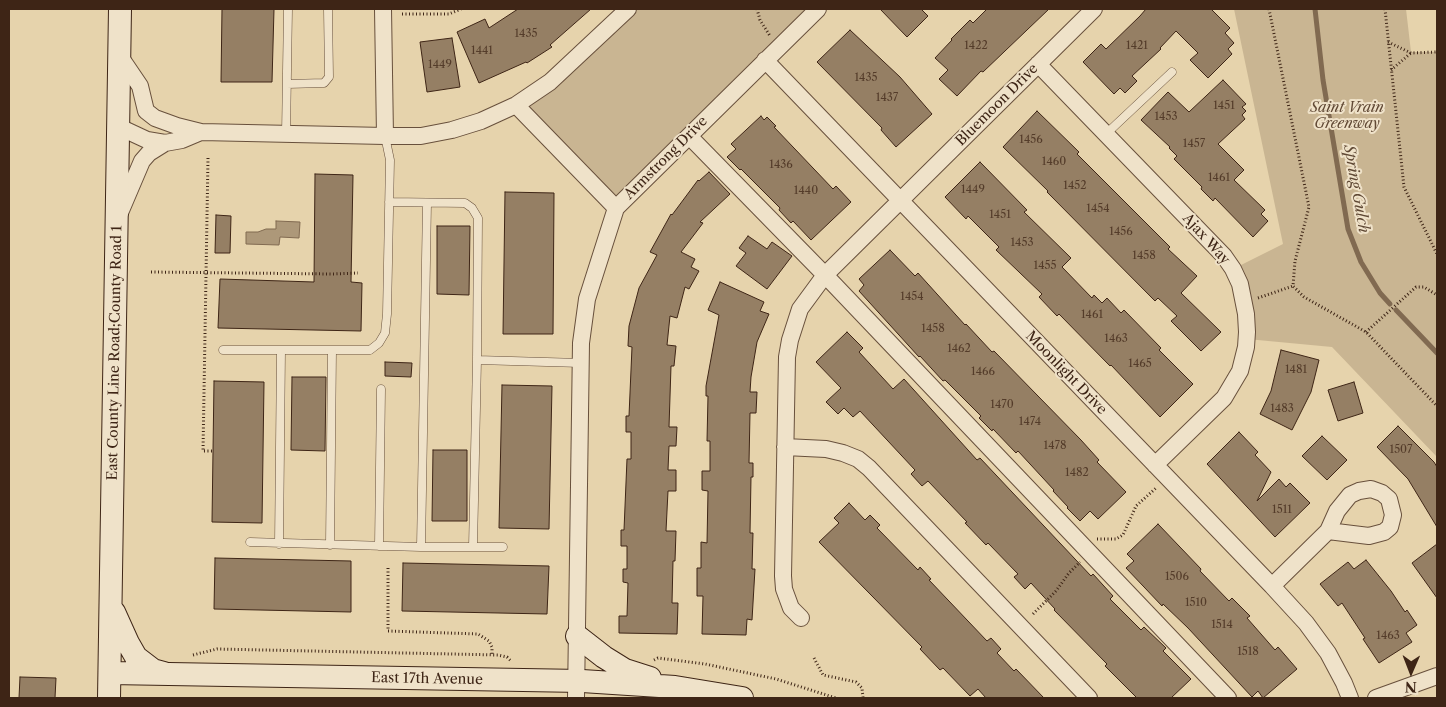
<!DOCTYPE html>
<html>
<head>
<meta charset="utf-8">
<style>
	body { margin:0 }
	#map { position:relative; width:1446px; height:707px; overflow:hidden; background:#e6d3ac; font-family:"Libre Caslon Text",serif }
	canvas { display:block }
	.frame { position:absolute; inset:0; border:10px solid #3e2516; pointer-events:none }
	.north { position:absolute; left:1386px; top:647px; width:50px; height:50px; -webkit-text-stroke:4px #efe2c9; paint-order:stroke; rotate:181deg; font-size:14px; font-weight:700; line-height:20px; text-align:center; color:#3e2516 }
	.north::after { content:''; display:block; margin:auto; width:18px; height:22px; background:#3e2516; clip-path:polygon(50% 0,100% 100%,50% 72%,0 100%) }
</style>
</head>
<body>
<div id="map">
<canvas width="1446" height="707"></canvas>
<div class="frame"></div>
<div class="north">N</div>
</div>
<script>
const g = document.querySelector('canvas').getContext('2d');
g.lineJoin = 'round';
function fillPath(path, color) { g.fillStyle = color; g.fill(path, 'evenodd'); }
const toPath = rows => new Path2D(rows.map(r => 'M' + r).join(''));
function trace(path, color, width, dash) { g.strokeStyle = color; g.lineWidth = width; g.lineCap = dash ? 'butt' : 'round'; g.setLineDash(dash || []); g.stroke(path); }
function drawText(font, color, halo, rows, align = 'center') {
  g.font = font + ' "Libre Caslon Text",serif'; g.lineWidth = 4; g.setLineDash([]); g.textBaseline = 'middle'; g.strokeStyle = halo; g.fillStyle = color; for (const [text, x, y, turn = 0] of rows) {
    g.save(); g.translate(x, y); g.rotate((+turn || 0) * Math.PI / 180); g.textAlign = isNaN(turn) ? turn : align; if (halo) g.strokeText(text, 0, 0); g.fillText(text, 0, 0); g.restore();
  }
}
const green = toPath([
	[628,9,818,9,616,208,516,105],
	[1234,9,1406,9,1411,52,1437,52,1437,457,1332,347,1247,339,1233,269,1283,244]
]);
const water = toPath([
	[276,221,300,222,299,238,280,237,279,245,246,244,246,232,258,232,266,229,276,229,276,221]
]);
const stream = toPath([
	[1315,9,1323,80,1348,229,1361,262,1380,293,1390,304],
	[1396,310,1437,353]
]);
const building = toPath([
	[222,9,274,9,272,82,221,82,222,9],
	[518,9,591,9,550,45,552,47,527,63,526,62,479,83,457,32,485,19,489,28,518,9],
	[880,9,921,9,928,16,907,37,880,9],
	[987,9,1049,9,983,72,981,71,957,96,939,79,948,70,935,58,952,40,951,39,970,20,973,23,987,9],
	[1146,9,1211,9,1230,28,1225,33,1234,43,1228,49,1232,54,1208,78,1190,60,1198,53,1176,31,1160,48,1161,49,1132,76,1137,81,1125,93,1120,88,1114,94,1083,62,1101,44,1106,49,1140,16,1146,9],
	[850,30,900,77,932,114,896,147,881,130,882,128,817,62,850,30],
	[452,38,460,87,427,92,420,42,452,38],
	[1223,80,1246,104,1242,107,1246,111,1242,115,1245,119,1218,144,1244,170,1234,180,1265,210,1261,214,1268,221,1253,237,1215,198,1213,201,1201,189,1202,187,1174,159,1177,156,1169,148,1170,147,1141,120,1168,92,1189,112,1223,80],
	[1037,111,1079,152,1077,154,1170,247,1168,249,1197,276,1181,293,1221,332,1201,351,1171,321,1177,316,1158,298,1155,301,1047,192,1048,191,1003,147,1037,111],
	[761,116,764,120,767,117,776,126,774,127,833,189,836,186,851,202,811,240,793,221,791,223,779,210,780,208,741,169,740,170,727,157,736,149,731,144,761,116],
	[980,162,1027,210,1024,212,1071,258,1062,267,1092,298,1094,295,1102,303,1107,298,1121,313,1124,310,1161,348,1159,350,1193,384,1160,417,1111,365,1110,366,1059,314,1057,316,1039,297,1042,294,996,250,999,247,968,216,966,219,945,197,980,162],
	[709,172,730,194,700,222,703,223,681,252,695,259,691,267,699,271,689,289,685,287,677,318,670,316,667,345,676,346,674,366,671,366,669,427,677,427,676,446,669,446,668,470,676,470,676,491,668,491,666,531,676,531,675,561,673,561,672,603,678,603,677,634,619,633,619,616,627,616,628,583,623,582,623,569,627,569,627,546,621,546,621,530,624,530,627,459,631,459,631,432,626,432,626,416,629,416,632,347,628,346,629,326,639,288,657,255,650,252,671,214,672,215,698,180,699,181,709,172],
	[315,174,353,175,351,282,362,283,361,331,218,328,220,279,314,282,315,174],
	[505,192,554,193,553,334,503,334,505,192],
	[216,215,231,216,230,253,215,253,216,215],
	[437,226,470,226,469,295,437,294,437,226],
	[748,236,767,249,772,242,792,256,767,289,736,266,746,253,739,248,748,236],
	[890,250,915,276,918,273,965,325,966,324,992,352,994,351,1081,440,1099,460,1097,462,1126,492,1098,519,1090,511,1080,521,1067,508,1068,507,1053,491,1054,490,1018,451,1016,453,993,429,992,431,979,418,981,416,945,380,943,381,920,356,919,357,859,291,864,285,859,279,890,250],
	[720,282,764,302,760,311,769,314,757,342,751,377,750,392,757,392,756,413,750,413,749,463,753,463,753,477,751,477,750,533,753,533,752,569,755,569,752,620,747,619,746,635,702,634,703,596,697,596,697,568,701,568,701,542,707,543,708,491,702,490,702,471,710,471,710,441,707,441,708,396,706,396,706,386,719,315,708,310,720,282],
	[847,332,863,348,859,352,893,389,904,379,977,460,980,458,1091,576,1093,574,1113,596,1110,599,1141,630,1144,627,1166,648,1163,651,1191,679,1171,698,1137,698,1105,666,1107,664,1054,610,1055,609,1031,583,1025,589,1014,577,1018,574,988,543,986,545,965,523,967,522,928,481,922,486,911,474,915,470,860,411,853,417,844,408,838,414,826,402,841,388,816,362,847,332],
	[1281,350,1319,360,1311,392,1292,430,1260,414,1271,391,1281,350],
	[385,362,412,363,411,377,385,376,385,362],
	[292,377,326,377,325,451,291,450,292,377],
	[214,381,264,382,262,523,212,522,214,381],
	[1354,382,1363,413,1338,421,1328,390,1354,382],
	[502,385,552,386,549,529,499,528,502,385],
	[1398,426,1434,462,1437,467,1437,527,1408,479,1377,447,1398,426],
	[1239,432,1258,452,1255,455,1271,472,1257,501,1279,479,1286,487,1290,483,1310,503,1275,537,1207,464,1239,432],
	[1322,436,1347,460,1327,480,1302,456,1322,436],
	[433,450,467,450,467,521,432,521,433,450],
	[849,503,865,520,870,515,880,525,877,528,918,570,920,567,931,579,929,580,987,641,991,638,1001,649,997,653,1014,671,1016,669,1044,698,986,698,978,689,970,696,943,668,940,670,920,649,922,647,819,542,839,523,834,518,849,503],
	[1158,524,1201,569,1200,571,1229,601,1232,598,1250,616,1247,618,1275,650,1278,647,1297,669,1263,698,1258,691,1252,697,1188,628,1163,604,1162,606,1126,568,1134,561,1127,554,1158,524],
	[1437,544,1437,598,1412,563,1437,544],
	[215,558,351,561,351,612,214,609,215,558],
	[1366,560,1391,591,1405,612,1407,610,1417,625,1406,633,1412,642,1379,663,1363,639,1365,638,1342,603,1338,606,1320,584,1348,562,1354,569,1366,560],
	[403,563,549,566,547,614,402,611,403,563],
	[20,677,56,678,55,698,19,698,20,677]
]);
const path = toPath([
	[757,9,760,20,770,36],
	[1269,9,1309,207,1295,261,1293,286,1304,297,1366,332,1437,406],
	[1385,9,1404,187,1437,254],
	[402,14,449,14,461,9],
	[1388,42,1411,53,1437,52],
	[1391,70,1411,53],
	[208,158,203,451,212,451],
	[151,272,333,274,358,273],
	[1258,298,1293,286],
	[1366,332,1416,287,1424,287,1437,295],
	[1097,539,1116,539,1123,535,1136,506,1156,488],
	[388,568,388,631,478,634,489,641,492,647,492,655],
	[1033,614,1056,591,1069,573,1080,562],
	[193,655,217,649,498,655,507,657,511,661],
	[814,658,823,675,856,682,862,688,863,698],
	[654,660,658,658,705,664,776,679,836,698]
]);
const service = toPath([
	[287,84,324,83,329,77,328,9],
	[286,134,288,9],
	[1106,134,1172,72],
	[389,202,465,203,472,208,478,218,477,360,581,363],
	[223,350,370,350,379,343,385,333,387,314,390,160,385,136],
	[250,542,421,547,427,203],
	[279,544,281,350],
	[330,545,332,350],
	[379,546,381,389],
	[421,547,473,547,477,360],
	[473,547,503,547]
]);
const minor = toPath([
	[383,9,385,136],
	[119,55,140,86,146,111,155,118,177,126,201,132,385,136,421,136,452,130,481,121,516,105,550,82,628,9],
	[765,60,1272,586,1306,623,1328,653,1344,683,1350,698],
	[1038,64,1224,256,1233,269,1240,284,1246,314,1247,332,1246,347,1240,371,1224,398,1155,465],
	[516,105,616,208],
	[117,126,147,140,165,143,182,140,201,132],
	[689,136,825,275,1094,9],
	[119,215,142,161,149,153,165,143],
	[785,447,826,449,843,453,858,459,869,468,1089,698],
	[1272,586,1328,531,1337,511,1350,495,1359,491,1371,489,1382,493,1389,499,1393,515,1390,527,1384,532,1369,536,1328,531],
	[801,618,791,608,784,589,783,576,787,357,790,340,800,309,825,275,1228,698],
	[576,698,581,343,587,299,616,208,818,9],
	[1376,698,1437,676]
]);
const secondary = toPath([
	[114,612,128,643,136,657,153,670,164,673],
	[577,636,604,657,625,670,650,678],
	[110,673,582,681,675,687,742,698],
	[109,698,120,9]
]);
const numberNames = [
	["1435",526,34],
	["1422",976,46],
	["1421",1137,46],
	["1441",482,51],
	["1449",440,65],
	["1435",866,78],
	["1437",887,98],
	["1451",1224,106],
	["1453",1166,117],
	["1456",1031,140],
	["1457",1194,144],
	["1460",1054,162],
	["1436",781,165],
	["1461",1219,178],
	["1452",1075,186],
	["1449",973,190],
	["1440",806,191],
	["1454",1098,209],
	["1451",1000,215],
	["1456",1121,232],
	["1453",1022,243],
	["1458",1144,256],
	["1455",1045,266],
	["1454",912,297],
	["1461",1092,315],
	["1458",933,329],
	["1463",1116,339],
	["1462",959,349],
	["1465",1140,364],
	["1481",1296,370],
	["1466",983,372],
	["1470",1002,405],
	["1483",1282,409],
	["1474",1030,422],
	["1478",1055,446],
	["1507",1401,450],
	["1482",1077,473],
	["1511",1282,510],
	["1506",1177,577],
	["1510",1196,603],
	["1514",1222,625],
	["1463",1388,636],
	["1518",1248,652]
];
const streetNames = [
	["Bluemoon Drive",997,105,-45],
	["Armstrong Drive",666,158,-45],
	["Ajax Way",1206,239,48],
	["East County Line Road;County Road 1",115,353,-89],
	["Moonlight Drive",1066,373,46],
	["East 17th Avenue",427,679,1]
];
const parkNames = [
	["Saint Vrain",1347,108],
	["Greenway",1347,124]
];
const waterNames = [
	["Spring Gulch",1356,189,80]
];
fillPath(green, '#c9b592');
fillPath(water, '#ad9879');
trace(water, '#816a51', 1);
trace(stream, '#816a51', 5);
fillPath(building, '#957f64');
trace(building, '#3e2516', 1);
trace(service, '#68503c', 9);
trace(minor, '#68503c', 18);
trace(secondary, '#3e2516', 24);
trace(path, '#3e2516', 3, [1, 2.5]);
trace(service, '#efe2c9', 8);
trace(minor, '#efe2c9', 16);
trace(secondary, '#efe2c9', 22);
drawText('11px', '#543c2a', null, numberNames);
drawText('14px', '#3e2516', '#efe2c9', streetNames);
drawText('italic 14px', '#614935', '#efe2c9', parkNames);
drawText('italic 15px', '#5f4834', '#efe2c9', waterNames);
</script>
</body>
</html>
